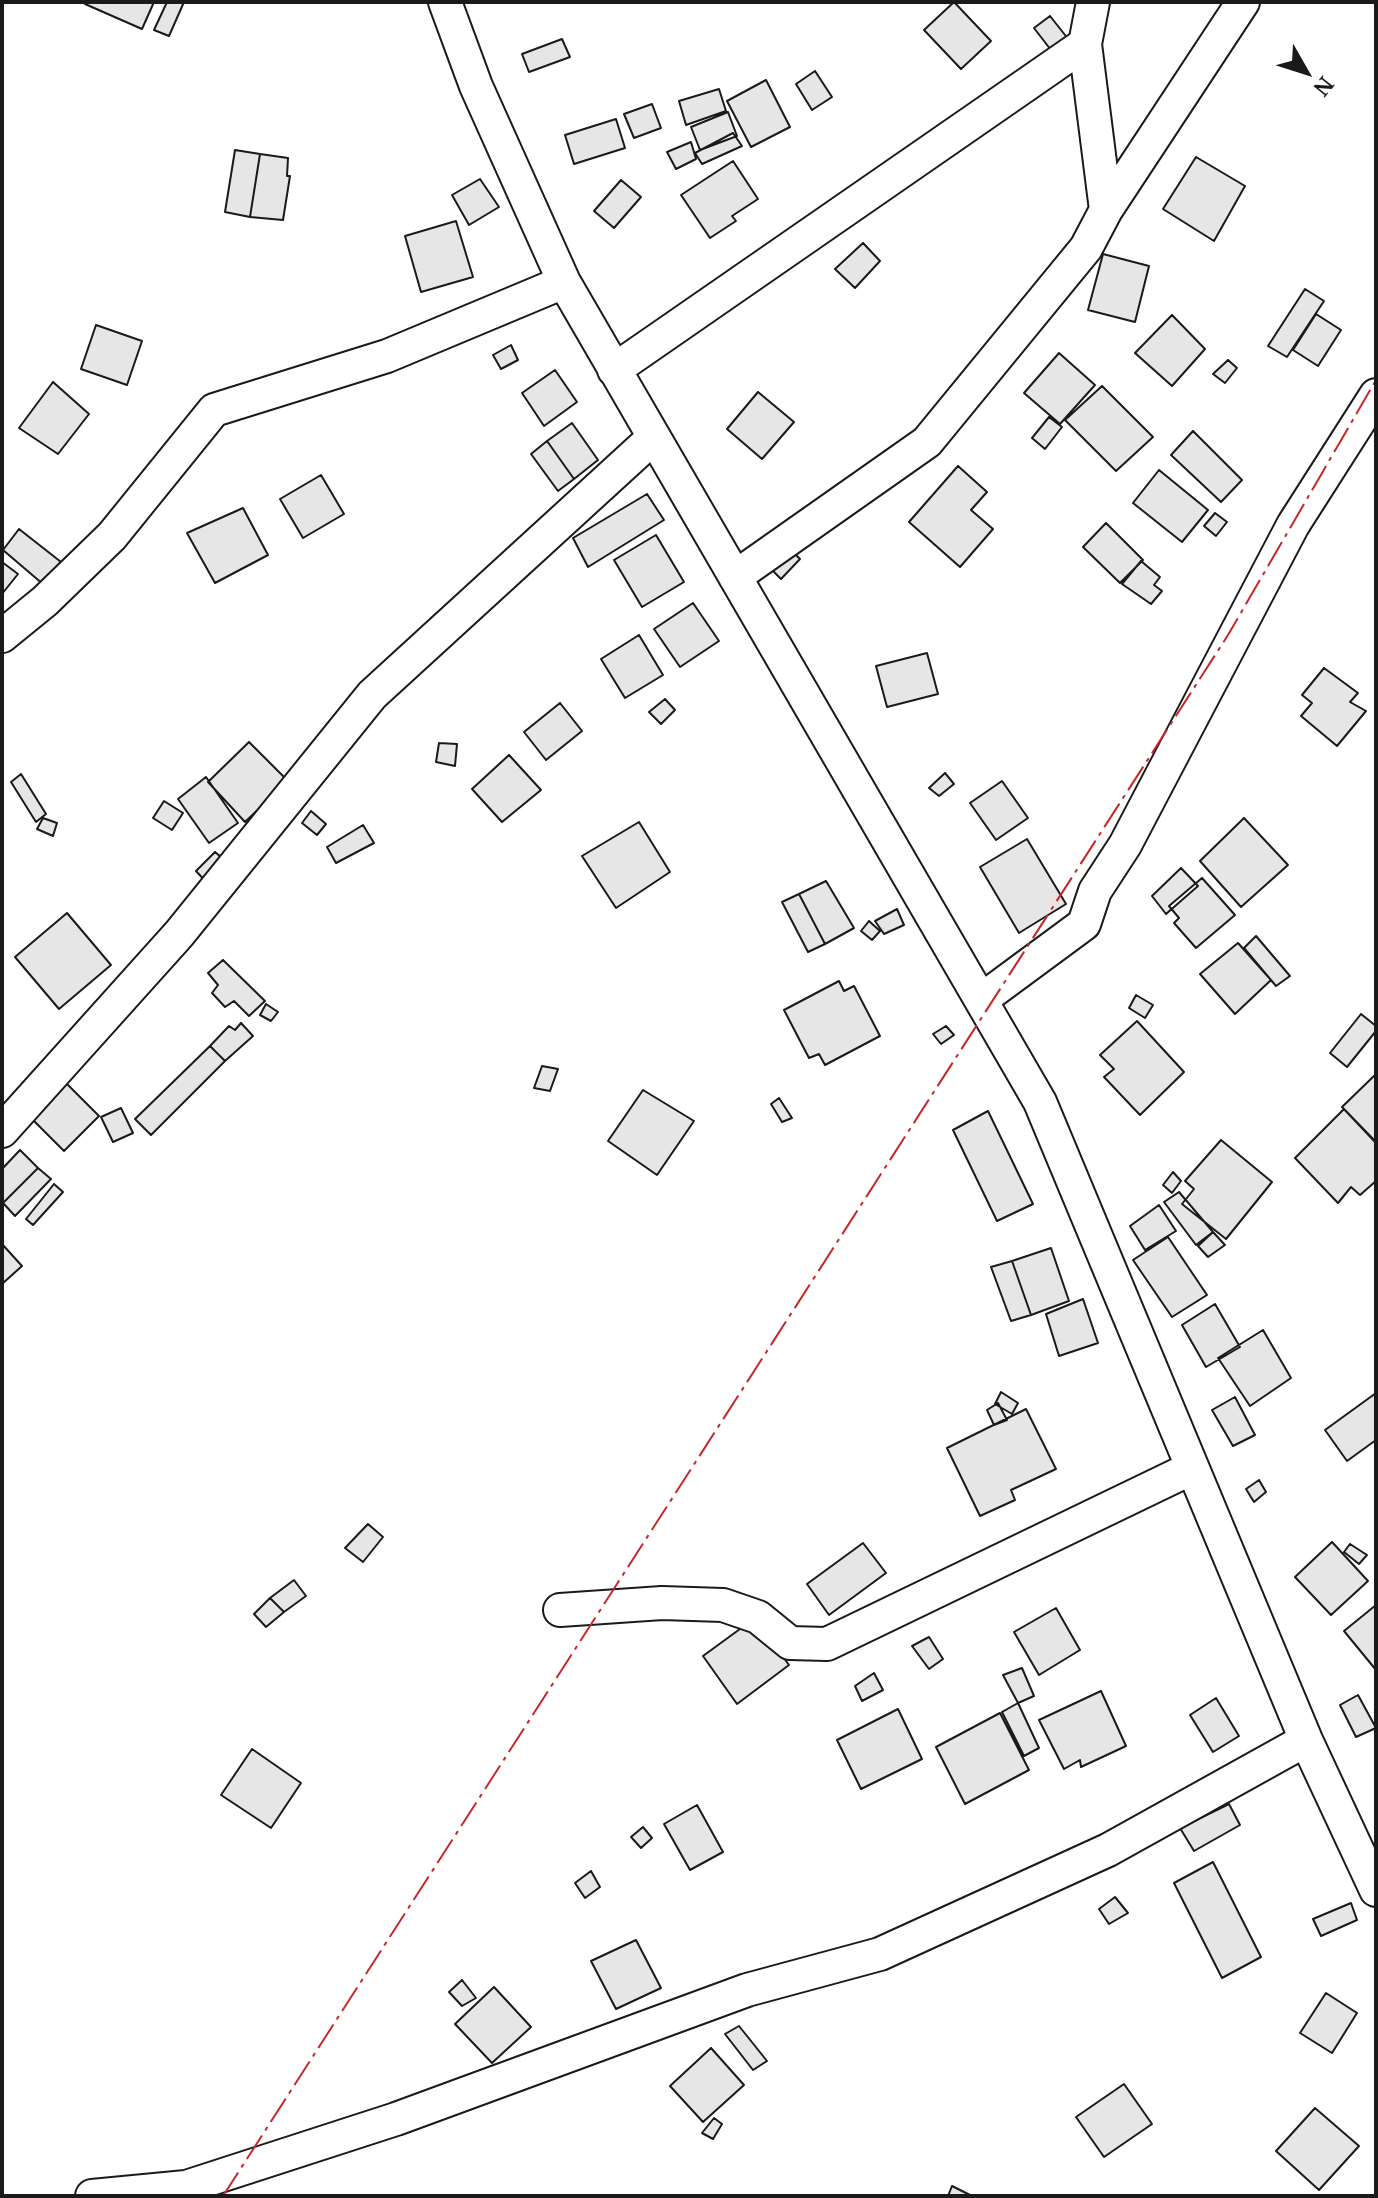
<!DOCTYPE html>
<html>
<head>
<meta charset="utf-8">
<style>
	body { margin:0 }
	#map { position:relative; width:1378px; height:2198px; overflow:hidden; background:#fff; font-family:"Noto Serif",serif }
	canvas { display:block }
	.frame { position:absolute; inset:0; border:4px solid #1a1a1a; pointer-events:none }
	.north { position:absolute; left:1266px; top:32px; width:80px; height:80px; -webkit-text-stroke:6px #fff; paint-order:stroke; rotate:129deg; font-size:22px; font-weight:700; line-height:32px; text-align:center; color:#1a1a1a }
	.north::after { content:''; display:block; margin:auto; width:28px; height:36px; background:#1a1a1a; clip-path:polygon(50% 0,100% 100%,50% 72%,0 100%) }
</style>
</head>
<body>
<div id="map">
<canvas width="1378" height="2198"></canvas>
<div class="frame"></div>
<div class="north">N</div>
</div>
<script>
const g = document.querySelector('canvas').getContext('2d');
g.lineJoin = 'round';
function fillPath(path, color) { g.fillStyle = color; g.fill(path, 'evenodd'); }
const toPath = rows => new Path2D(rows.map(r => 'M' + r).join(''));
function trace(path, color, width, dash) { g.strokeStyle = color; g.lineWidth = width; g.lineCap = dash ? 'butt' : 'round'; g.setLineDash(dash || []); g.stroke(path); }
const building = toPath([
	[86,2,154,2,142,29,85,4,86,2],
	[167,2,184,2,169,36,154,30,167,2],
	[954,2,991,41,961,69,924,30,954,2],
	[1050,16,1069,40,1054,54,1034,28,1050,16],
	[562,39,570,57,529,72,522,54,562,39],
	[815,71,832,97,812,110,796,84,815,71],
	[766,80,790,127,751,147,727,101,766,80],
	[719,89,726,111,686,125,679,101,719,89],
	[652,104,661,128,634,138,624,114,652,104],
	[728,112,737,136,700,150,691,127,728,112],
	[616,119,625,148,574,164,565,135,616,119],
	[733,133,742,146,702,164,695,153,733,133],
	[691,142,696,159,676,169,667,152,691,142],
	[235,150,260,154,250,217,225,212,235,150],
	[260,154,288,158,287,176,290,176,283,220,250,217,260,154],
	[1196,157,1245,186,1214,241,1163,209,1196,157],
	[733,161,758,199,732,216,736,221,710,238,681,195,733,161],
	[480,179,499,207,469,225,452,195,480,179],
	[621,180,641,197,614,228,594,211,621,180],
	[456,221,473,277,421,292,405,236,456,221],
	[863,243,880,261,855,288,835,269,863,243],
	[1103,254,1149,266,1135,322,1088,310,1103,254],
	[1305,289,1324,301,1287,357,1268,346,1305,289],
	[1316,314,1341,330,1318,366,1293,350,1316,314],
	[1172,315,1205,349,1172,386,1135,353,1172,315],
	[96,325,142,341,127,385,81,369,96,325],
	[511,345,518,360,501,369,493,355,511,345],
	[1059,353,1095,385,1060,424,1024,393,1059,353],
	[1228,360,1237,368,1225,383,1213,374,1228,360],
	[555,370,577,402,544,426,522,393,555,370],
	[53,382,89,414,58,454,19,428,53,382],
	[1102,386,1153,437,1116,471,1065,420,1102,386],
	[758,392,794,422,762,459,727,429,758,392],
	[1049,417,1062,427,1045,449,1032,438,1049,417],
	[572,423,598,460,574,479,547,441,572,423],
	[1193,431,1242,480,1221,502,1171,455,1193,431],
	[547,441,574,479,558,491,531,454,547,441],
	[958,466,987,492,971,510,993,529,960,567,909,522,958,466],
	[1159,470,1208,510,1182,542,1133,503,1159,470],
	[321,475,344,514,303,538,280,499,321,475],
	[647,494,664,520,588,567,573,538,647,494],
	[243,508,268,555,215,583,187,533,243,508],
	[1215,513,1227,522,1216,536,1204,526,1215,513],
	[1106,523,1143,560,1120,583,1083,547,1106,523],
	[19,529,61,562,44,585,3,550,19,529],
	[656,535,684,582,642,607,614,560,656,535],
	[786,545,800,559,781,579,765,563,786,545],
	[1141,561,1160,577,1154,585,1162,591,1151,604,1122,584,1141,561],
	[2,562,18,574,2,594,2,562],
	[693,603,719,641,680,667,654,629,693,603],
	[639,635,663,675,625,698,601,659,639,635],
	[927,653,938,694,887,707,876,666,927,653],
	[1324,668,1358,693,1350,702,1366,711,1337,746,1301,716,1312,703,1302,695,1324,668],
	[665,699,675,710,661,724,649,712,665,699],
	[560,703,582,731,546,760,524,732,560,703],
	[249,742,288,781,245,822,208,782,249,742],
	[439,743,457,744,455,766,436,762,439,743],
	[509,755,541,790,502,822,472,789,509,755],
	[945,773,954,784,939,796,929,788,945,773],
	[21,774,46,814,36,822,11,782,21,774],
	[206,777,238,823,209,843,178,799,206,777],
	[1002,781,1028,818,996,840,970,803,1002,781],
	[164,801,183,813,172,830,153,818,164,801],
	[311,811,326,824,317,835,302,823,311,811],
	[43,818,57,823,53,836,37,829,43,818],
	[1244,818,1288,865,1241,907,1200,861,1244,818],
	[639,822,670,872,616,908,582,856,639,822],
	[363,825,374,843,336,863,327,847,363,825],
	[1027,839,1066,904,1019,933,980,867,1027,839],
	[215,852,228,863,208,884,196,871,215,852],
	[1181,868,1198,886,1166,914,1152,896,1181,868],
	[1202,878,1235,915,1196,948,1174,923,1179,918,1169,906,1202,878],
	[826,881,854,928,825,944,799,894,826,881],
	[799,894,825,944,808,952,782,902,799,894],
	[897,909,904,925,884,934,875,921,897,909],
	[67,913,111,965,59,1009,15,957,67,913],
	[869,921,880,931,872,940,861,931,869,921],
	[1256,936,1290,976,1276,986,1244,948,1256,936],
	[1238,943,1271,980,1235,1014,1200,974,1238,943],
	[223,960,265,1001,249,1016,234,1001,225,1007,212,993,218,985,208,973,223,960],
	[839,981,844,991,854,986,880,1036,825,1065,819,1054,809,1058,784,1010,839,981],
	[1136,995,1153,1005,1145,1018,1129,1008,1136,995],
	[266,1004,278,1012,271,1021,260,1015,266,1004],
	[1361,1014,1376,1026,1376,1031,1347,1067,1330,1053,1361,1014],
	[1137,1021,1184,1072,1140,1115,1104,1077,1114,1069,1100,1055,1137,1021],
	[241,1023,253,1036,225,1061,210,1046,229,1026,235,1030,241,1023],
	[946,1026,954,1035,941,1044,933,1034,946,1026],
	[210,1046,225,1061,151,1135,135,1119,210,1046],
	[542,1066,558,1069,550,1091,534,1088,542,1066],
	[1376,1074,1376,1143,1342,1107,1376,1074],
	[62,1079,99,1116,64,1151,27,1114,62,1079],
	[643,1090,694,1121,657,1175,608,1141,643,1090],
	[779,1098,792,1118,782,1122,771,1104,779,1098],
	[121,1108,133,1133,113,1142,101,1117,121,1108],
	[1344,1109,1376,1142,1376,1181,1360,1195,1351,1187,1338,1203,1295,1158,1344,1109],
	[988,1111,1033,1204,997,1221,953,1130,988,1111],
	[1221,1140,1272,1182,1226,1239,1182,1204,1194,1189,1185,1181,1221,1140],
	[20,1150,38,1168,3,1203,2,1169,20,1150],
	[38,1168,51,1179,15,1216,3,1203,38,1168],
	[1173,1172,1181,1181,1172,1193,1163,1185,1173,1172],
	[54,1184,63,1192,33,1225,26,1219,54,1184],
	[1179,1192,1213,1232,1196,1245,1164,1202,1179,1192],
	[1159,1205,1176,1231,1145,1250,1130,1226,1159,1205],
	[1213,1232,1225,1245,1208,1257,1198,1246,1213,1232],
	[1168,1237,1207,1295,1172,1317,1133,1260,1168,1237],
	[2,1244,22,1266,2,1284,2,1244],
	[1051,1248,1069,1301,1031,1315,1012,1261,1051,1248],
	[1012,1261,1031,1315,1011,1321,991,1267,1012,1261],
	[1083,1299,1098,1343,1059,1356,1046,1314,1083,1299],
	[1215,1304,1240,1347,1206,1367,1182,1325,1215,1304],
	[1263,1330,1291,1378,1250,1406,1218,1358,1263,1330],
	[1001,1392,1018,1403,1012,1414,995,1404,1001,1392],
	[1376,1393,1376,1440,1347,1461,1325,1430,1376,1393],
	[1235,1397,1255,1435,1233,1446,1212,1410,1235,1397],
	[998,1403,1007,1420,994,1425,987,1410,998,1403],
	[1026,1409,1056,1469,1011,1490,1015,1500,980,1516,947,1448,1026,1409],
	[1259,1480,1266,1492,1254,1502,1246,1489,1259,1480],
	[368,1524,383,1537,363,1562,345,1548,368,1524],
	[1332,1542,1368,1581,1331,1615,1295,1577,1332,1542],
	[863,1543,886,1573,829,1615,807,1584,863,1543],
	[1350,1544,1367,1555,1359,1564,1344,1552,1350,1544],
	[294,1580,306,1596,284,1612,270,1598,294,1580],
	[270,1598,284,1612,266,1627,254,1614,270,1598],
	[1376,1605,1376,1670,1344,1631,1376,1605],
	[1056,1608,1080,1650,1039,1675,1014,1632,1056,1608],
	[755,1618,789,1665,737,1704,703,1656,755,1618],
	[929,1637,943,1659,929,1669,912,1646,929,1637],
	[1022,1668,1034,1696,1018,1703,1003,1675,1022,1668],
	[874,1673,883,1690,862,1701,855,1686,874,1673],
	[1101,1691,1126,1746,1081,1767,1080,1760,1064,1769,1039,1720,1101,1691],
	[1358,1695,1376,1728,1356,1737,1340,1705,1358,1695],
	[1216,1698,1239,1736,1213,1752,1190,1715,1216,1698],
	[1018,1703,1039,1748,1024,1756,1002,1712,1018,1703],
	[898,1709,922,1759,861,1789,837,1740,898,1709],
	[1000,1713,1029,1770,965,1804,936,1747,1000,1713],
	[252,1749,301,1783,271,1828,221,1795,252,1749],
	[1229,1804,1240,1825,1194,1851,1180,1828,1229,1804],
	[697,1805,723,1852,690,1870,664,1824,697,1805],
	[643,1827,652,1838,641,1848,631,1837,643,1827],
	[1213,1862,1261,1957,1222,1978,1174,1883,1213,1862],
	[591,1871,600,1887,585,1898,575,1883,591,1871],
	[1115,1897,1128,1913,1109,1924,1099,1909,1115,1897],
	[1351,1903,1357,1920,1321,1936,1313,1919,1351,1903],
	[636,1940,661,1988,616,2009,591,1961,636,1940],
	[462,1980,476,1998,462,2006,449,1992,462,1980],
	[494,1987,531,2027,492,2063,455,2024,494,1987],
	[1326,1993,1357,2013,1332,2053,1300,2033,1326,1993],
	[739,2026,767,2061,753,2070,725,2034,739,2026],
	[711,2048,744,2085,703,2122,670,2086,711,2048],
	[1124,2084,1152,2124,1104,2157,1076,2117,1124,2084],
	[1315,2108,1359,2146,1319,2190,1276,2151,1315,2108],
	[714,2118,722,2124,713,2139,702,2133,714,2118],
	[952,2186,972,2196,948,2196,952,2186]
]);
const minor = toPath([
	[445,2,476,86,564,282,1040,1102,1306,1740,1376,1890],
	[1093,2,1085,44,1106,210],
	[614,370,1085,44],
	[735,577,927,442,1086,248,1106,210,1243,2],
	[2,636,45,601,112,536,214,410,387,356,564,282],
	[981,1000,1084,924,1095,891,1125,845,1293,525,1376,395],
	[2,1131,179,934,372,695,654,437],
	[560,1610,662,1603,723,1605,758,1617,790,1643,827,1644,1192,1468],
	[92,2196,186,2187,396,2119,747,1990,880,1954,1108,1850,1306,1740]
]);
const power = toPath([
	[223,2196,1228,635,1376,380]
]);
fillPath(building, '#e6e6e6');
trace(building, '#1a1a1a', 2);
trace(minor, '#1a1a1a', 36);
trace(minor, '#fff', 32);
trace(power, '#c62828', 2, [28, 6, 4, 6]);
</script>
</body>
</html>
